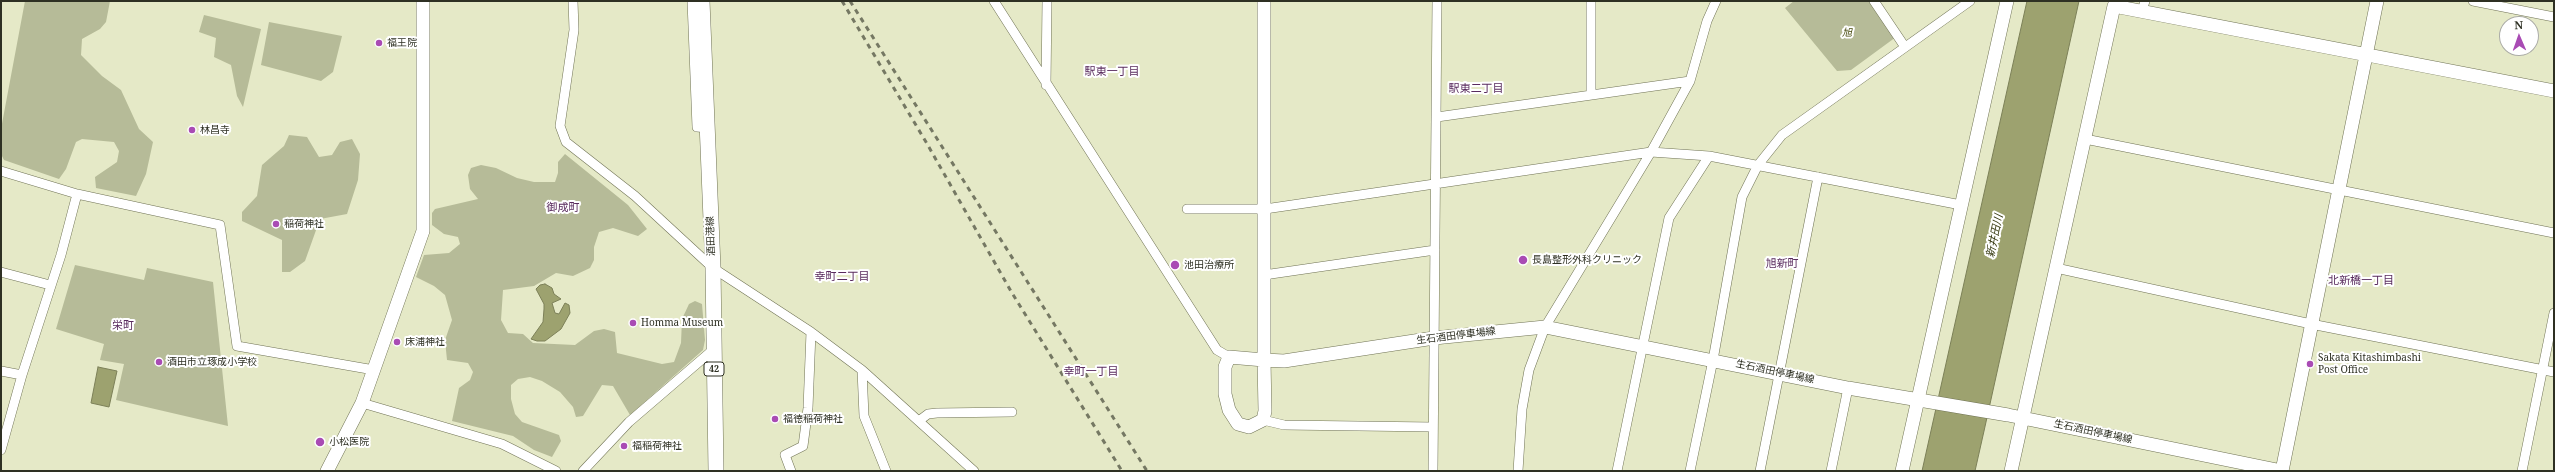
<!DOCTYPE html>
<html>
<head>
<meta charset="utf-8">
<style>
	body { margin:0 }
	#map { position:relative; width:2555px; height:472px; overflow:hidden; background:#e5e9c7; font-family:"Noto Serif",serif }
	canvas { display:block }
	.frame { position:absolute; inset:0; border:2px solid #2e3023; pointer-events:none }
	.north { position:absolute; left:2499px; top:16px; width:40px; height:40px; box-sizing:border-box; background:#fff; border:1px solid #abaca7; border-radius:50%; rotate:358deg; font-size:11px; font-weight:700; line-height:16px; text-align:center; color:#2e3023 }
	.north::after { content:''; display:block; margin:auto; width:14px; height:18px; background:#a94bb4; clip-path:polygon(50% 0,100% 100%,50% 72%,0 100%) }
</style>
</head>
<body>
<div id="map">
<canvas width="2555" height="472"></canvas>
<div class="frame"></div>
<div class="north">N</div>
</div>
<script>
const g = document.querySelector('canvas').getContext('2d');
g.lineJoin = 'round';
function fillPath(path, color) { g.fillStyle = color; g.fill(path, 'evenodd'); }
const toPath = rows => new Path2D(rows.map(r => 'M' + r).join(''));
function trace(path, color, width, dash) { g.strokeStyle = color; g.lineWidth = width; g.lineCap = dash ? 'butt' : 'round'; g.setLineDash(dash || []); g.stroke(path); }
function drawText(font, color, halo, rows, align = 'center') {
  g.font = font + ' "Noto Serif","Noto Sans JP",serif'; g.lineWidth = 4; g.setLineDash([]); g.textBaseline = 'middle'; g.strokeStyle = halo; g.fillStyle = color; for (const [text, x, y, turn = 0] of rows) {
    g.save(); g.translate(x, y); g.rotate((+turn || 0) * Math.PI / 180); g.textAlign = isNaN(turn) ? turn : align; if (halo) g.strokeText(text, 0, 0); g.fillText(text, 0, 0); g.restore();
  }
}
const green = toPath([
	[25,1,110,1,106,22,100,29,82,39,81,55,102,76,121,90,139,129,153,142,146,174,136,196,96,188,95,177,117,162,119,151,114,142,82,139,76,142,66,169,59,179,4,160,1,154,1,129],
	[1794,1,1872,1,1896,37,1851,70,1837,71,1785,8],
	[204,15,261,29,243,107,237,96,231,65,214,57,216,38,199,32],
	[269,22,342,36,333,72,321,81,261,65],
	[289,135,307,137,319,157,332,155,340,142,352,139,360,154,358,180,347,214,320,219,305,261,290,272,282,272,282,240,242,221,242,212,257,196,262,165,284,146],
	[565,154,628,205,647,229,638,236,613,228,599,232,594,247,594,260,590,268,573,276,556,273,534,286,503,290,501,320,508,333,523,334,533,343,575,345,594,331,604,329,615,332,617,353,662,364,674,362,681,343,682,319,689,304,695,301,702,304,705,340,703,350,630,415,613,386,602,385,583,416,576,417,573,407,560,392,542,381,530,377,518,379,511,385,511,399,515,414,522,422,559,435,561,441,552,457,534,450,513,436,452,421,459,388,470,380,473,372,468,363,447,360,445,340,452,320,445,295,434,286,416,277,424,255,449,253,460,244,458,237,444,234,432,225,432,213,435,209,478,199,470,189,468,175,471,168,481,165,496,168,517,178,534,182,555,182,558,173,558,162],
	[75,265,144,280,147,268,213,282,228,426,116,400,124,364,100,360,104,344,56,329]
]);
const water = toPath([
	[2027,1,2079,1,1984,431,1975,471,1922,471,2027,1],
	[545,284,552,288,554,294,561,299,552,303,555,313,559,314,565,303,569,305,570,313,561,329,545,341,537,341,531,339,543,322,544,309,544,304,536,289,540,285,545,284],
	[98,367,117,371,109,407,91,403,98,367]
]);
const street = toPath([
	[573,1,574,30,560,126,566,142,635,196,713,268,811,332,862,370,974,471],
	[692,1,697,127,708,128],
	[994,1,1217,350,1229,357],
	[1874,1,1905,47],
	[2473,1,2554,17],
	[2142,11,2145,1],
	[1046,85,1047,1],
	[1591,95,1591,1],
	[1437,117,1690,81],
	[2085,139,2554,233],
	[1,171,77,194,220,225,237,346,374,370],
	[1187,209,1265,209,1651,152,1709,156,1961,205],
	[2056,268,2311,324,2554,372],
	[1,272,50,285],
	[1264,275,1435,250],
	[862,370,864,416,886,471],
	[1,371,22,375],
	[362,403,502,444,556,471],
	[920,420,928,414,937,413,1012,412],
	[1263,420,1284,425,1433,427],
	[1,450,22,375,61,255,77,194],
	[583,471,629,422,714,349],
	[791,471,785,455,803,446,808,408,811,332],
	[1433,471,1437,1],
	[1518,471,1522,409,1529,370,1545,327,1651,152,1690,81,1707,21,1716,1],
	[1617,471,1669,218,1709,156],
	[1690,471,1713,360,1742,197,1758,165,1782,135,1970,1],
	[1760,471,1818,177],
	[1831,471,1848,388],
	[2522,471,2554,313]
]);
const secondary = toPath([
	[1264,1,1264,360,1265,411,1263,420,1249,427,1238,424,1229,410,1225,394,1225,367,1229,357,1264,360,1284,361,1434,338,1545,327,1848,388,2008,415,2282,471],
	[327,471,362,403,423,231,423,1],
	[1902,471,2007,1],
	[2011,471,2114,6,2554,91],
	[2282,471,2377,1]
]);
const primary = toPath([
	[702,1,713,268,716,471]
]);
const rail = toPath([
	[842,1,926,142,1012,293,1122,471],
	[850,1,1147,471]
]);
const markers = [
	[379,43,4,"#a94bb4"],
	[192,130,4,"#a94bb4"],
	[276,224,4,"#a94bb4"],
	[1523,260,5,"#a94bb4"],
	[1175,265,5,"#a94bb4"],
	[633,323,4,"#a94bb4"],
	[397,342,4,"#a94bb4"],
	[159,362,4,"#a94bb4"],
	[2310,364,4,"#a94bb4"],
	[775,419,4,"#a94bb4"],
	[320,442,5,"#a94bb4"],
	[624,446,4,"#a94bb4"]
];
const shields = [
	[714,369,20]
];
const shieldNames = [
	["42",714,369]
];
const parkNames = [
	["旭",1847,33]
];
const poiNames = [
	["福王院",387,43],
	["林昌寺",200,130],
	["稲荷神社",284,224],
	["長島整形外科クリニック",1532,260],
	["池田治療所",1184,265],
	["Homma Museum",641,323],
	["床浦神社",405,342],
	["Sakata Kitashimbashi",2318,358],
	["Post Office",2318,370],
	["酒田市立琢成小学校",167,362],
	["福徳稲荷神社",783,419],
	["小松医院",329,442],
	["福稲荷神社",632,446]
];
const streetNames = [
	["酒田港線",711,236,-92],
	["生石酒田停車場線",1456,336,-7],
	["生石酒田停車場線",1775,372,12],
	["生石酒田停車場線",2093,432,12]
];
const neighbourhoodNames = [
	["駅東一丁目",1112,72],
	["駅東二丁目",1476,89],
	["御成町",563,208],
	["旭新町",1782,264],
	["幸町二丁目",842,277],
	["北新橋一丁目",2361,281],
	["栄町",123,326],
	["幸町一丁目",1091,372]
];
const waterNames = [
	["新井田川",1995,236,-78]
];
fillPath(green, '#b6bb98');
fillPath(water, '#9da26f');
trace(water, '#7c8058', 1);
trace(street, '#707355', 10);
trace(secondary, '#707355', 14);
trace(primary, '#707355', 16);
trace(street, '#fff', 9);
trace(secondary, '#fff', 13);
trace(primary, '#fff', 15);
trace(rail, '#757863', 3, [5, 5]);
for (const [x, y, r, color] of markers) { const dot = new Path2D(); dot.arc(x, y, r, 0, 2 * Math.PI); g.fillStyle = color; g.fill(dot); trace(dot, '#fff', 1.5); }
for (const [x, y, w] of shields) { const box = new Path2D(); box.roundRect(x - w / 2, y - 7, w, 14, 3); g.fillStyle = '#fff'; g.fill(box); trace(box, '#2e3023', 1); }
drawText('bold 9px', '#2e3023', null, shieldNames);
drawText('italic 10px', '#464a0c', '#fff', parkNames);
drawText('10px', '#2e3023', '#fff', poiNames, 'left');
drawText('10px', '#2e3023', '#fff', streetNames);
drawText('11px', '#592b5e', '#fff', neighbourhoodNames);
drawText('italic 11px', '#383b13', '#fff', waterNames);
</script>
</body>
</html>
